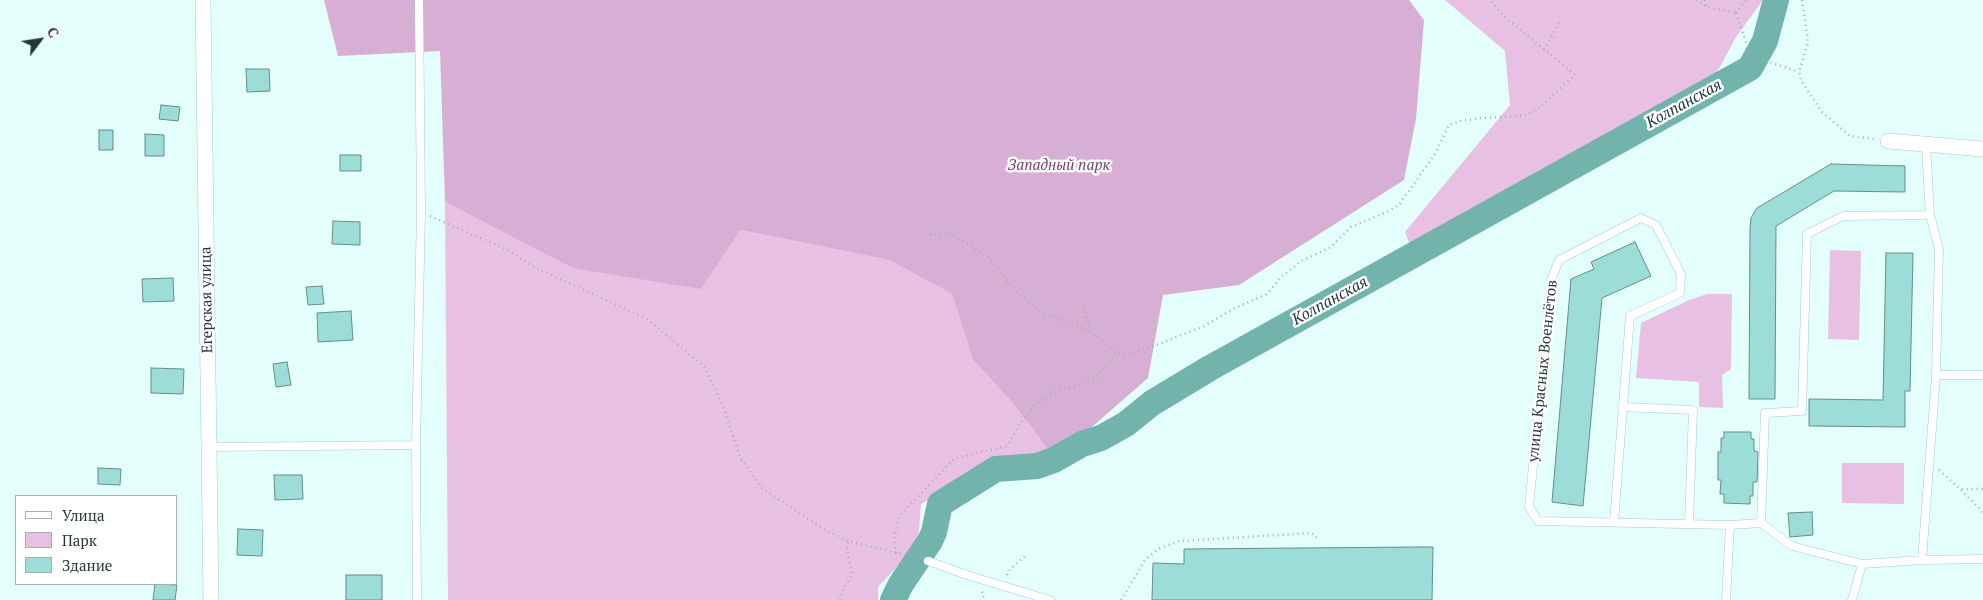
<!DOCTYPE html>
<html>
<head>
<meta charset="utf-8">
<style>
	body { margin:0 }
	#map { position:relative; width:1983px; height:600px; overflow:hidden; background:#e4fefb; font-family:"PT Serif",serif }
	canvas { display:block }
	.legend { position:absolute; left:15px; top:495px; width:162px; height:90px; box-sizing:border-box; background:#fff; border:1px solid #a8afae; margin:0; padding:6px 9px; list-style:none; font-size:15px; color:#263735 }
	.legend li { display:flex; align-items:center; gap:10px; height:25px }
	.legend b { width:25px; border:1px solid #a8afae }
	.north { position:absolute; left:15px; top:15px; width:50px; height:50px; -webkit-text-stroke:4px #fff; paint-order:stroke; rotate:59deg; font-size:14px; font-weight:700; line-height:20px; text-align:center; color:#263735 }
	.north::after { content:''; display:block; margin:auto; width:18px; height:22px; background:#263735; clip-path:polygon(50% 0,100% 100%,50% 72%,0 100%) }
</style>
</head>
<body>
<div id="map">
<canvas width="1983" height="600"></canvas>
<ul class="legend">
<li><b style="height:6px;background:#fff"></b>Улица</li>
<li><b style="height:14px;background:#e7c0e3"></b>Парк</li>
<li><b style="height:14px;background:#9cded7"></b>Здание</li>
</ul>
<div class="north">С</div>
</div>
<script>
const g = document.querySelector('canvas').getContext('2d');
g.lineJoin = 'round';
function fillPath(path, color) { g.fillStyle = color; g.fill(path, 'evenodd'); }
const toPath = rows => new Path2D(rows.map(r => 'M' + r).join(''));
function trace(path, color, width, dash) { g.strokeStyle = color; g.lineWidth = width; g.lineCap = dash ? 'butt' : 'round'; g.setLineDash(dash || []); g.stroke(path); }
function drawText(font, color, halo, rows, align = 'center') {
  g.font = font + ' "PT Serif",serif'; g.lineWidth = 5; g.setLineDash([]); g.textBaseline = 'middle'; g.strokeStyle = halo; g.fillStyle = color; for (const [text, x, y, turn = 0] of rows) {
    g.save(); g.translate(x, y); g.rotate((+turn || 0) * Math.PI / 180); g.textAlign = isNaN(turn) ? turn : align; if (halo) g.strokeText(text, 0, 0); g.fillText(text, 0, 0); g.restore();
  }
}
const green = toPath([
	[1445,0,1763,0,1736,37,1714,78,1411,248,1405,232,1510,105,1505,51],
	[445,202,572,268,740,230,889,260,952,294,973,360,1010,400,1034,430,1054,460,1011,465,992,464,921,504,918,544,878,587,878,600,448,600],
	[1830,250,1861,251,1859,340,1828,339],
	[1707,294,1732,294,1731,369,1722,375,1723,408,1699,407,1699,382,1636,378,1641,323,1689,300],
	[1842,463,1904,463,1904,504,1842,503]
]);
const forest = toPath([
	[324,0,1409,0,1424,20,1416,119,1404,180,1239,285,1163,295,1148,378,1054,460,1034,430,1010,400,973,360,952,294,889,260,740,230,701,289,572,268,445,202,440,51,338,56]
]);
const river = toPath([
	[893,600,901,584,930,541,934,532,940,504,996,469,1037,466,1054,460,1082,444,1101,438,1126,424,1152,403,1210,368,1750,68,1765,41,1776,0]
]);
const building = toPath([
	[246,69,269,69,270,91,247,92,246,69],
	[161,105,180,107,178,121,159,119,161,105],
	[99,130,113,130,113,150,99,150,99,130],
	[145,134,164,135,164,156,145,156,145,134],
	[340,155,361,155,361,171,340,171,340,155],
	[1831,164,1905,166,1905,192,1834,191,1776,226,1775,399,1749,399,1750,229,1751,218,1757,208,1831,164],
	[333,221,360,222,360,245,332,244,333,221],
	[1635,242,1651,276,1602,298,1583,506,1552,502,1571,279,1594,269,1591,262,1635,242],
	[1886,253,1913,253,1910,391,1905,391,1905,427,1809,426,1809,399,1883,400,1886,253],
	[173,278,174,301,143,302,142,279,173,278],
	[322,286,324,304,308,305,306,287,322,286],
	[351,311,353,340,318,342,317,313,351,311],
	[287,362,291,385,276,387,273,364,287,362],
	[151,368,184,369,183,394,151,393,151,368],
	[1724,432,1751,432,1751,439,1754,439,1754,451,1758,452,1757,482,1753,482,1753,496,1750,496,1750,504,1724,503,1724,494,1720,494,1721,480,1718,480,1718,452,1721,452,1721,438,1724,438,1724,432],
	[98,468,121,469,120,485,98,484,98,468],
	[274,475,302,475,303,499,275,500,274,475],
	[1812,512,1813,535,1790,537,1788,513,1812,512],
	[238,529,263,530,262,556,237,555,238,529],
	[1419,547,1433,547,1432,600,1152,600,1153,563,1184,564,1184,549,1419,547],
	[346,575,382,575,382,600,346,600,346,575],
	[155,584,177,585,175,600,153,600,155,584]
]);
const path = toPath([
	[1696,0,1707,7,1736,13],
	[1705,0,1707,7],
	[1802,0,1808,42,1799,72,1802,82,1822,112,1850,136,1875,139],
	[1736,13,1750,53,1761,59,1799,72],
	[1736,13,1746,0],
	[1544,50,1561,19],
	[430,216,508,250,536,268,647,319,704,366,723,406,741,459,763,489,825,530,848,541,919,558],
	[930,235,948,232,968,244,989,258,1012,287,1040,311,1091,332],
	[1083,307,1091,332,1116,352],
	[1939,470,1960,489,1983,489],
	[1961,490,1983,512],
	[896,553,894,537,900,515,955,458,1007,446,1020,423,1034,406,1058,390,1073,388,1093,380,1112,360,1116,352,1127,355,1159,344,1204,326,1235,308,1267,294,1281,277,1301,261,1331,247,1351,227,1387,212,1399,205,1435,154,1449,125,1460,121,1481,118,1523,116,1538,109,1575,75,1506,18,1490,0],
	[1007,575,1010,569,1025,556],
	[982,592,984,595,982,600],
	[840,600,845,586,852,575,847,550,848,541],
	[1121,600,1145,560,1158,549,1179,541,1312,533,1319,540]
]);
const service = toPath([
	[1930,215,1939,249,1936,375],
	[1622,407,1693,410,1689,523],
	[210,447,416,445],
	[1614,522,1630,316,1680,293,1681,274,1656,225,1641,218,1559,260,1551,280,1529,507,1538,521,1730,525],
	[1761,523,1792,546,1862,564],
	[1922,560,1983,559],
	[928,561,970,576,1050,600],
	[417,600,416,445,421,212,419,0],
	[1726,600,1730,525,1761,523,1765,413,1802,411,1807,234,1843,216,1930,215,1926,145],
	[1852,600,1862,564,1922,560,1936,375,1983,375]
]);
const minor = toPath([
	[203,0,211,600],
	[1888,141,1983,149]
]);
const parkNames = [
	["Западный парк",1059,166]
];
const streetNames = [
	["Егерская улица",207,300,-91],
	["улица Красных Военлётов",1543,371,-84]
];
const waterNames = [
	["Колпанская",1684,104,-29],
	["Колпанская",1330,301,-29]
];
fillPath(green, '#e7c0e3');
fillPath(forest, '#d8afd4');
trace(river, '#72b3ac', 26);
fillPath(building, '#9cded7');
trace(building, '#648e89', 1);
trace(service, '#a2cec8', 9);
trace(minor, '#a2cec8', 16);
trace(path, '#9cb3b0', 2.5, [1, 4]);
trace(service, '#fff', 8);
trace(minor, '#fff', 15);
drawText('italic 15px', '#744171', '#fff', parkNames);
drawText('15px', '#263735', '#fff', streetNames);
drawText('italic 16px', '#183936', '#fff', waterNames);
</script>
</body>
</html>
